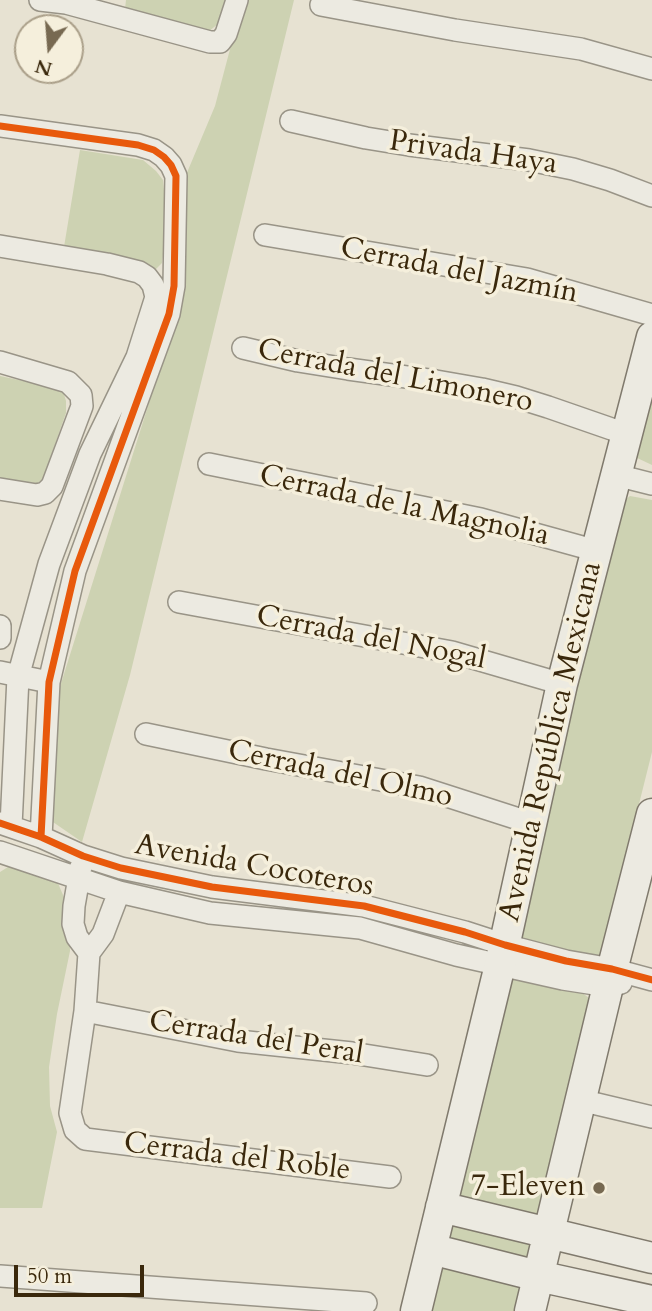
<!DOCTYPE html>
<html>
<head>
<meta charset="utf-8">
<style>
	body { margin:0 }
	#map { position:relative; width:652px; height:1311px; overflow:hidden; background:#e7e2d2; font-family:Cardo,serif }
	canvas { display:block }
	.north { position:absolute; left:14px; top:14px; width:70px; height:70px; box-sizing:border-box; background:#f5efdc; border:2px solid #aa9f89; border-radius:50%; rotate:196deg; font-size:19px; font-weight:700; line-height:28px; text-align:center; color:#3a280c }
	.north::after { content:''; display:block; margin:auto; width:24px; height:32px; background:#776951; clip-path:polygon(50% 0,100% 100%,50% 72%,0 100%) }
	.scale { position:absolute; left:14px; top:1265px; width:130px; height:32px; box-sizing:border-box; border:4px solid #3a280c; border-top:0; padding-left:9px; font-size:21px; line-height:24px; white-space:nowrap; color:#3a280c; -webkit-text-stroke:5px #f5efdc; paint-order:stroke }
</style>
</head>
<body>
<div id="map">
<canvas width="652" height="1311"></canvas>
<div class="north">N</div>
<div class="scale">50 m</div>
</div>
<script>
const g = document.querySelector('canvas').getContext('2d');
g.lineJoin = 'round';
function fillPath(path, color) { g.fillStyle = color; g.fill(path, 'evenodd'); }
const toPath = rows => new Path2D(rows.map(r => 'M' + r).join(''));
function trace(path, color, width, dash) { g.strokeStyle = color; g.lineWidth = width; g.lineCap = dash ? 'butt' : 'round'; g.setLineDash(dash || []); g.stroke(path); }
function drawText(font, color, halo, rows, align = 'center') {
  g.font = font + ' Cardo,serif'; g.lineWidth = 7; g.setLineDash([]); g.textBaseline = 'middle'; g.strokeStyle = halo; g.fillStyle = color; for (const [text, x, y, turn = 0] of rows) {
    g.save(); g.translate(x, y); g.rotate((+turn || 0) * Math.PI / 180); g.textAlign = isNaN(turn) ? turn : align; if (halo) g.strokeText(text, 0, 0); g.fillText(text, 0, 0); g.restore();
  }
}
const green = toPath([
	[126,0,227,0,218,24,209,31,195,32,125,9],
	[243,0,294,0,130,675,82,842,50,820,53,709,148,406,181,278,186,175,215,106],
	[80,150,143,160,156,171,163,180,167,222,162,263,154,271,64,247],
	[0,376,52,387,63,391,66,401,66,413,43,479,35,485,0,482],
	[652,379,652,465,633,456],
	[630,496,652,500,652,752,601,956,589,963,516,938,620,504],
	[8,867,21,868,57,881,69,909,70,951,57,1014,49,1067,50,1106,57,1132,42,1208,0,1208,0,872],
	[517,977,581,992,589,998,590,1007,515,1311,422,1311,507,981]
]);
const minor = toPath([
	[40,0,66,3,210,42,220,42,226,34,237,0],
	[321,5,455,30,581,49,652,69],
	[291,121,366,138,409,145,529,160,573,169,610,180,652,196],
	[0,126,138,145,154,150,164,157,171,165,176,176,174,286,169,314,75,571,49,682,41,837],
	[265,235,527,279,652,315],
	[0,246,107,264,139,272,147,277,153,285,156,297,137,357,90,454,49,564,18,677,11,826],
	[243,348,298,361,348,369,436,381,482,389,516,397,548,407,626,434],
	[0,362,68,382,81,395,82,406,52,486,45,493,37,495,0,489],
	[209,464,481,519,597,551],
	[616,475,652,484],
	[179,602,452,652,562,684],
	[0,626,0,638],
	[0,672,49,682],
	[146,734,266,759,419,787,531,823],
	[0,823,41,837,83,856,121,868,212,887,364,906,465,932,505,945,566,961,612,969,652,980],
	[0,852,119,892,210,913,360,928,456,955,563,979,608,986,621,983],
	[81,866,74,906,73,924,77,937,89,953],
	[119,892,103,934,89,953,85,1011,70,1113,75,1130,85,1139,390,1177],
	[85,1011,238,1041,352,1053,427,1065],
	[580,1100,652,1117],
	[0,1276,366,1303]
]);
const secondary = toPath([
	[441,1207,652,1258],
	[431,1249,538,1276,652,1301],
	[416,1311,500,965,562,684,652,337],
	[530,1311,608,986,652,814]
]);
const cycleway = toPath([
	[0,126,138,145,154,150,164,157,171,165,176,176,174,286,169,314,75,571,49,682,41,837],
	[0,823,41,837,83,856,121,868,212,887,364,906,465,932,505,945,566,961,612,969,652,980]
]);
const markers = [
	[599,1188,7,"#776951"]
];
const streetNames = [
	["Privada Haya",473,154,8],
	["Cerrada del Jazmín",459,272,11],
	["Cerrada del Limonero",395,377,11],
	["Cerrada de la Magnolia",404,507,12],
	["Cerrada del Nogal",371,639,11],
	["Avenida República Mexicana",552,742,-77],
	["Cerrada del Olmo",340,775,12],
	["Avenida Cocoteros",254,867,10],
	["Cerrada del Peral",256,1039,9],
	["Cerrada del Roble",237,1158,7]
];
const poiNames = [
	["7-Eleven",585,1188]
];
fillPath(green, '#cdd2b2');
trace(minor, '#999487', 24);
trace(secondary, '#807a6d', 33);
trace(minor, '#eceae1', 21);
trace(secondary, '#eceae1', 30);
trace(cycleway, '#e8590c', 7);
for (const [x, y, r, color] of markers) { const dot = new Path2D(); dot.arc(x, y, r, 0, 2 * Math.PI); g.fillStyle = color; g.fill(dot); trace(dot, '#f5efdc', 2.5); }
drawText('30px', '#3a280c', '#f5efdc', streetNames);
drawText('30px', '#3a280c', '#f5efdc', poiNames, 'right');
</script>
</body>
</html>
